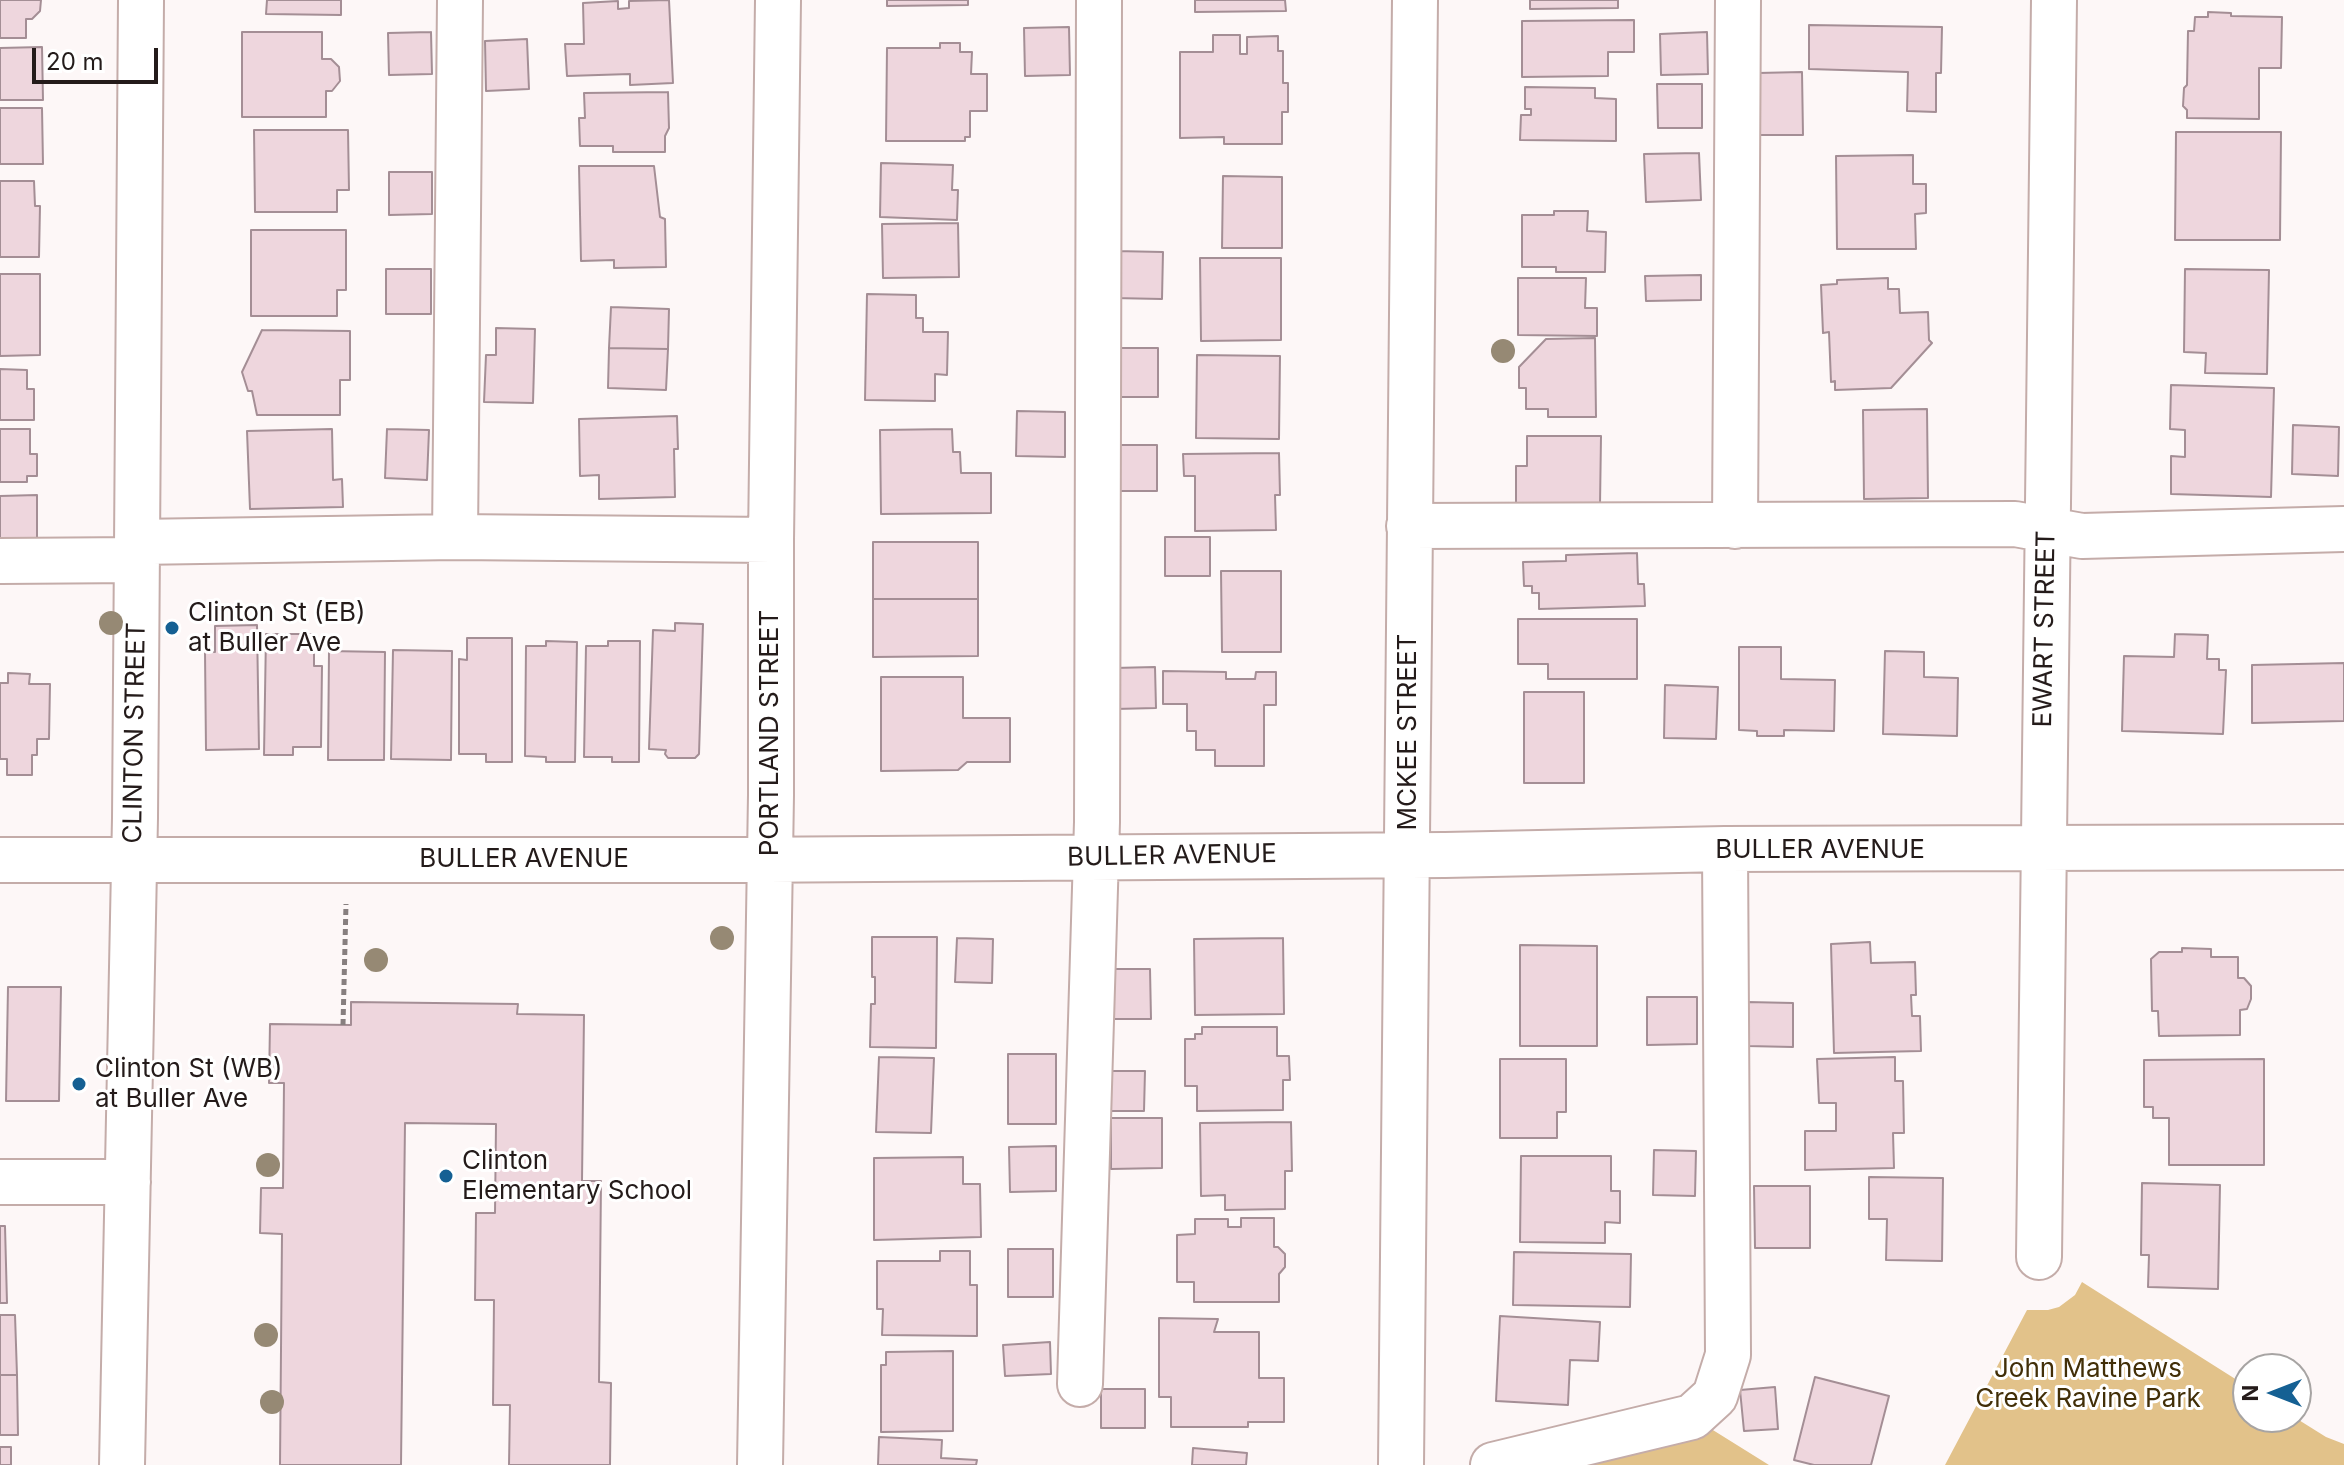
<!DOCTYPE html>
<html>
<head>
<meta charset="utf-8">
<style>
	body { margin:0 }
	#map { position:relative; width:2344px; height:1465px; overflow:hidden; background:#fdf7f7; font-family:Inter,sans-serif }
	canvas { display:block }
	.north { position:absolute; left:2232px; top:1353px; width:80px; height:80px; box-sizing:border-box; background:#fff; border:2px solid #a7a4a3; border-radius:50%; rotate:270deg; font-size:22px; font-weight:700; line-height:32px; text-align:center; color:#241b1a }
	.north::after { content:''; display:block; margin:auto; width:28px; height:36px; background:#156093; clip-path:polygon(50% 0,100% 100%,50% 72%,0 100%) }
	.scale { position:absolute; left:32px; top:48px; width:126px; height:36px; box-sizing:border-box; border:4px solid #241b1a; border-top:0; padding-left:10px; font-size:24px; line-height:28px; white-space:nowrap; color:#241b1a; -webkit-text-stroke:6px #fff; paint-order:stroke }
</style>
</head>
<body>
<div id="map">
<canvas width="2344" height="1465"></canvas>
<div class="north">N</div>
<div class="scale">20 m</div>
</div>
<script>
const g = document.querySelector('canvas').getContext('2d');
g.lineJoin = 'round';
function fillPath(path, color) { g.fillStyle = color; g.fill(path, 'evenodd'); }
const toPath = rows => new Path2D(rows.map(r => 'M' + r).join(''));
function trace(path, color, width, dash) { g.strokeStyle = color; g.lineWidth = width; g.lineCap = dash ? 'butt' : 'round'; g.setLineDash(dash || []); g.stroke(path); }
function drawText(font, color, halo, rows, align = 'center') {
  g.font = font + ' Inter,sans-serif'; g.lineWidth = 6; g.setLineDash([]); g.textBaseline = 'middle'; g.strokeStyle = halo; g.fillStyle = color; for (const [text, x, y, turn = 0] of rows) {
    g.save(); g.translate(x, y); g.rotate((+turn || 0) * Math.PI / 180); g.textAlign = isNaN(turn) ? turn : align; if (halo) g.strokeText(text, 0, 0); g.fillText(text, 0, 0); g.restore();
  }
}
const green = toPath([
	[2082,1282,2248,1387,2248,1417,2294,1417,2326,1437,2344,1444,2344,1465,1945,1465,2027,1310,2048,1310,2059,1307,2075,1295],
	[1692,1417,1769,1465,1491,1465]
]);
const building = toPath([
	[0,0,41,0,40,11,32,19,26,19,26,38,0,38,0,0],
	[267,0,341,0,341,15,266,14,267,0],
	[669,0,673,83,630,85,630,74,567,76,565,44,584,44,583,3,618,1,618,9,629,8,629,1,669,0],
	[887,0,968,0,968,5,887,6,887,0],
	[1195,0,1285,0,1286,11,1195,12,1195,0],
	[1530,0,1618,0,1618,8,1530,9,1530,0],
	[2208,12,2231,13,2231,16,2282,17,2281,68,2259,68,2259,119,2187,118,2187,110,2183,106,2184,88,2187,85,2188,31,2194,31,2195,17,2208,17,2208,12],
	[1634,20,1634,52,1608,52,1608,76,1522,77,1522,21,1634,20],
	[1809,25,1942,27,1941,73,1936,73,1936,112,1907,111,1908,72,1809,69,1809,25],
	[1069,27,1070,75,1025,76,1024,28,1069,27],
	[242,32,322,32,322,59,331,59,339,67,340,81,332,91,326,91,326,117,242,117,242,32],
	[431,32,432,74,389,75,388,33,431,32],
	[1707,32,1708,74,1661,75,1660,34,1707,32],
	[1213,35,1240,35,1240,54,1247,54,1247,37,1278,36,1278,51,1283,51,1283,83,1288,83,1288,112,1282,112,1282,144,1224,144,1224,137,1180,138,1180,52,1213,52,1213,35],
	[527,39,529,89,486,91,485,41,527,39],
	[940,43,960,43,960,52,972,52,971,74,987,74,987,111,970,111,970,137,965,137,965,141,886,141,887,48,940,48,940,43],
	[42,47,43,100,0,100,0,48,42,47],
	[1802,72,1803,135,1759,135,1758,73,1802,72],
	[1657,84,1702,84,1702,128,1658,128,1657,84],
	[1525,87,1595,88,1595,98,1616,99,1616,141,1520,140,1521,115,1531,115,1531,109,1525,109,1525,87],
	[668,92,669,128,665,136,665,152,613,152,613,146,580,146,579,118,585,118,584,93,668,92],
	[0,108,42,108,43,164,0,164,0,108],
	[254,130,348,130,349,190,337,190,337,212,255,212,254,130],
	[2176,132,2281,132,2280,240,2175,240,2176,132],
	[1699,153,1701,200,1646,202,1644,154,1699,153],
	[1913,155,1913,184,1926,184,1926,213,1915,214,1916,249,1837,249,1836,156,1913,155],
	[881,163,953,165,952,190,958,190,957,220,880,217,881,163],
	[579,166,654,166,660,217,665,219,666,267,614,268,614,260,581,261,579,166],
	[389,172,432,172,432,214,389,215,389,172],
	[1223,176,1282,177,1282,248,1222,248,1223,176],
	[0,181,34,181,35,206,40,206,39,257,0,257,0,181],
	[1554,211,1588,211,1587,231,1606,232,1605,272,1556,272,1556,267,1522,267,1522,215,1554,215,1554,211],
	[958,223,959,277,883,278,882,224,958,223],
	[251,230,346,230,346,290,337,290,337,316,251,316,251,230],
	[1115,251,1163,252,1162,299,1113,298,1115,251],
	[1200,258,1281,258,1281,340,1201,341,1200,258],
	[386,269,431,269,431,314,386,314,386,269],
	[2185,269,2269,270,2267,374,2205,373,2206,353,2184,352,2185,269],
	[0,274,40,274,40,355,0,356,0,274],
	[1701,275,1701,300,1646,301,1645,276,1701,275],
	[1518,278,1586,278,1585,308,1597,308,1597,336,1518,335,1518,278],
	[1888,278,1888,289,1899,289,1900,313,1928,312,1929,340,1932,343,1891,388,1835,390,1835,381,1831,382,1829,332,1823,333,1821,285,1837,284,1837,280,1888,278],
	[867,294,916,295,916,318,923,318,923,332,948,332,947,375,935,374,935,401,865,400,867,294],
	[611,307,669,309,668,349,609,348,611,307],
	[496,328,535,329,533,403,484,402,486,355,496,355,496,328],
	[262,330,350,331,350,380,340,380,340,415,257,415,252,391,248,391,242,372,262,330],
	[1595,338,1596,417,1548,417,1548,409,1526,409,1526,388,1519,388,1519,367,1546,339,1595,338],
	[609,348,668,349,666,390,608,388,609,348],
	[1116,348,1158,348,1158,397,1116,397,1116,348],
	[1197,355,1280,356,1279,439,1196,438,1197,355],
	[0,369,27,370,27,389,34,389,34,420,0,420,0,369],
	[2171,385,2274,388,2271,497,2171,494,2171,456,2185,457,2185,430,2170,429,2171,385],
	[1927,409,1928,498,1864,499,1863,410,1927,409],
	[1017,411,1065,412,1065,457,1016,456,1017,411],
	[677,416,678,449,674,449,675,497,599,499,599,475,580,476,579,419,677,416],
	[2293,425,2339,427,2338,476,2292,474,2293,425],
	[0,429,30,429,30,454,37,454,37,476,27,476,27,482,0,482,0,429],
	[332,429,333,480,342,479,343,507,250,509,247,431,332,429],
	[387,429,429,430,427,480,385,478,387,429],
	[952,429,953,452,960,452,961,473,991,473,991,513,881,514,880,430,952,429],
	[1527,436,1601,436,1600,505,1516,504,1516,466,1527,466,1527,436],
	[1116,445,1157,445,1157,491,1116,491,1116,445],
	[1279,453,1280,495,1275,495,1276,530,1195,531,1195,476,1184,476,1183,454,1279,453],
	[37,495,37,546,0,547,0,496,37,495],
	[1165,537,1210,537,1210,576,1165,576,1165,537],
	[873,542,978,542,978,599,873,599,873,542],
	[1637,553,1638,584,1644,584,1645,606,1539,609,1539,593,1532,593,1532,586,1524,586,1523,562,1566,561,1566,555,1637,553],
	[1221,571,1281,571,1281,652,1222,652,1221,571],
	[873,599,978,599,978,656,873,657,873,599],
	[1518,619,1637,619,1637,679,1548,679,1548,664,1518,664,1518,619],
	[675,623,703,624,699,754,695,758,668,758,665,754,666,750,649,749,653,630,675,631,675,623],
	[257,625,259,749,206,750,205,652,215,652,215,626,257,625],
	[266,634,314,634,314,666,322,666,321,747,293,747,293,755,264,755,266,634],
	[2175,634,2208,635,2207,659,2219,659,2219,670,2226,670,2223,734,2122,731,2124,656,2174,657,2175,634],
	[467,638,512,638,512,762,486,762,486,754,459,754,459,659,467,660,467,638],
	[546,641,577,642,575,762,546,762,546,757,525,756,526,646,546,646,546,641],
	[608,641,640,641,639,762,612,762,612,757,584,757,586,646,608,646,608,641],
	[1739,647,1781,647,1781,679,1835,680,1834,731,1784,730,1784,736,1757,736,1757,731,1739,730,1739,647],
	[393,650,452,651,451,760,391,759,393,650],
	[329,651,385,652,384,760,328,760,329,651],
	[1885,651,1924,652,1924,677,1958,678,1957,736,1883,734,1885,651],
	[2344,663,2344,721,2252,723,2252,665,2344,663],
	[1155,667,1156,708,1115,709,1114,668,1155,667],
	[1163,671,1226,672,1226,679,1255,679,1256,672,1276,672,1276,705,1264,705,1264,766,1215,766,1215,750,1196,750,1196,731,1187,731,1187,704,1163,704,1163,671],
	[8,673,30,674,29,684,50,684,49,739,37,739,37,755,32,755,32,775,7,775,7,759,0,759,0,683,8,683,8,673],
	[881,677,963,677,963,718,1010,718,1010,762,967,762,958,770,881,771,881,677],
	[1665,685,1718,687,1716,739,1664,738,1665,685],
	[1524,692,1584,692,1584,783,1524,783,1524,692],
	[872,937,937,937,936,1048,870,1047,871,1004,875,1004,875,977,872,977,872,937],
	[957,938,993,939,992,983,955,982,957,938],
	[1283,938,1284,1014,1195,1015,1194,939,1283,938],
	[1870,942,1871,963,1915,962,1916,995,1911,995,1912,1016,1920,1016,1921,1051,1834,1053,1831,944,1870,942],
	[1520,945,1597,946,1597,1046,1520,1046,1520,945],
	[2182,948,2211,949,2211,957,2238,957,2238,978,2244,978,2251,986,2251,999,2247,1009,2240,1010,2240,1035,2159,1036,2158,1011,2152,1011,2151,959,2159,952,2182,952,2182,948],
	[1110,969,1150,969,1151,1019,1111,1019,1110,969],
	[8,987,61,987,59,1101,6,1101,8,987],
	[1647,997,1697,997,1697,1044,1647,1045,1647,997],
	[351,1002,518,1004,517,1014,584,1015,582,1181,601,1181,599,1382,611,1383,610,1465,509,1465,510,1405,493,1405,494,1300,475,1300,476,1213,495,1213,496,1124,405,1123,401,1465,280,1465,282,1234,260,1233,261,1188,283,1188,284,1083,269,1083,270,1024,351,1025,351,1002],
	[1747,1002,1793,1003,1793,1047,1747,1046,1747,1002],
	[1202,1027,1277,1027,1277,1056,1289,1056,1290,1080,1283,1080,1283,1110,1197,1111,1197,1086,1185,1086,1185,1039,1195,1039,1195,1034,1202,1034,1202,1027],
	[1008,1054,1056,1054,1056,1124,1008,1124,1008,1054],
	[879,1057,934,1058,931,1133,876,1132,879,1057],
	[1895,1057,1895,1081,1903,1081,1904,1133,1893,1133,1894,1168,1805,1170,1805,1131,1836,1131,1836,1103,1819,1103,1817,1059,1895,1057],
	[1500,1059,1566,1059,1566,1112,1557,1112,1557,1138,1500,1138,1500,1059],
	[2264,1059,2264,1165,2169,1165,2169,1118,2153,1118,2153,1107,2144,1107,2144,1060,2264,1059],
	[1108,1071,1145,1071,1144,1111,1108,1111,1108,1071],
	[1111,1118,1162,1118,1162,1168,1111,1169,1111,1118],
	[1291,1122,1292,1171,1285,1171,1285,1209,1225,1210,1225,1195,1201,1196,1200,1123,1291,1122],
	[1056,1146,1056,1191,1010,1192,1009,1147,1056,1146],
	[1654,1150,1696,1151,1695,1196,1653,1195,1654,1150],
	[1521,1156,1611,1156,1611,1191,1620,1191,1620,1223,1605,1222,1605,1243,1520,1242,1521,1156],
	[963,1157,963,1184,980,1184,981,1237,874,1240,874,1158,963,1157],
	[1869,1177,1943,1178,1942,1261,1886,1260,1887,1219,1869,1219,1869,1177],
	[2142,1183,2220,1185,2218,1289,2148,1287,2149,1255,2141,1255,2142,1183],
	[1754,1186,1810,1186,1810,1248,1755,1248,1754,1186],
	[1241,1218,1274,1218,1274,1247,1278,1247,1285,1254,1285,1267,1279,1274,1279,1302,1194,1302,1194,1282,1177,1282,1177,1235,1195,1234,1195,1219,1228,1219,1228,1227,1241,1227,1241,1218],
	[0,1226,5,1226,7,1303,0,1303,0,1226],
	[1008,1249,1053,1249,1053,1297,1008,1297,1008,1249],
	[940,1251,970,1251,970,1285,977,1285,977,1336,882,1335,883,1309,877,1309,877,1261,940,1261,940,1251],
	[1514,1252,1631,1254,1630,1307,1513,1305,1514,1252],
	[0,1315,15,1315,17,1375,0,1375,0,1315],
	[1500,1316,1600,1322,1598,1361,1570,1360,1568,1405,1496,1401,1500,1316],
	[1159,1318,1218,1319,1214,1332,1259,1332,1259,1378,1284,1378,1284,1422,1248,1422,1248,1427,1171,1427,1171,1397,1159,1397,1159,1318],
	[1050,1342,1051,1374,1005,1376,1003,1345,1050,1342],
	[953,1351,953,1431,881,1432,881,1365,886,1365,886,1352,953,1351],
	[0,1375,17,1375,18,1435,0,1435,0,1375],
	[1815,1377,1889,1396,1871,1465,1814,1465,1794,1460,1815,1377],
	[1775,1387,1778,1429,1744,1431,1740,1390,1775,1387],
	[1101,1389,1145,1389,1145,1428,1101,1428,1101,1389],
	[879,1437,942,1440,941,1458,977,1460,976,1465,878,1465,879,1437],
	[0,1447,11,1447,11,1465,0,1465,0,1447],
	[1193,1448,1247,1453,1246,1465,1192,1465,1193,1448]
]);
const path = toPath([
	[343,1025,346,904]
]);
const minor = toPath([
	[1409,526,2015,524,2082,536,2344,529],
	[1735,526,1738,0],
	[455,537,460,0],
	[137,542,455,537,771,540],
	[0,561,137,560],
	[0,860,733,860,1445,855,1725,849,2344,847],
	[0,1182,128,1182],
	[2039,1257,2054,0],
	[1080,1384,1097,822,1099,0],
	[122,1465,135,818,141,0],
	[760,1465,771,795,771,540,778,0],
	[1401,1465,1415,0],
	[1493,1465,1692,1417,1715,1396,1728,1355,1725,849]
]);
const trees = [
	[1503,351],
	[111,623],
	[722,938],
	[376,960],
	[268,1165],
	[266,1335],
	[272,1402]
];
const markers = [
	[172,628,8,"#156093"],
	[79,1084,8,"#156093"],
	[446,1176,8,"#156093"]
];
const poiNames = [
	["Clinton St (EB)",188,613],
	["at Buller Ave",188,643],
	["Clinton St (WB)",95,1069],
	["at Buller Ave",95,1099],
	["Clinton",462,1161],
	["Elementary School",462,1191]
];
const streetNames = [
	["EWART STREET",2045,629,-89],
	["MCKEE STREET",1408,732,-90],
	["CLINTON STREET",135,733,-89],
	["PORTLAND STREET",770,733,-90],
	["BULLER AVENUE",1820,850],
	["BULLER AVENUE",1172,856,-1],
	["BULLER AVENUE",524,859]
];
const parkNames = [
	["John Matthews",2088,1369],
	["Creek Ravine Park",2088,1399]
];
fillPath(green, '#e2c28a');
fillPath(building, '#eed6dd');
trace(building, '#a48e95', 2);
trace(minor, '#c4aca9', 48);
trace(path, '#877f7f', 5, [6, 4]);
trace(minor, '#fff', 44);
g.fillStyle = '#968974';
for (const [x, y] of trees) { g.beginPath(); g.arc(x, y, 12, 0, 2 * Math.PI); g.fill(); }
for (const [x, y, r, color] of markers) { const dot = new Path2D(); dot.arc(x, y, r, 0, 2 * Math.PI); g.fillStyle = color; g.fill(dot); trace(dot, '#fff', 3); }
drawText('26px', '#241b1a', '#fff', poiNames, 'left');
drawText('26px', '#241b1a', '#fff', streetNames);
drawText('26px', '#422f08', '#fff', parkNames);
</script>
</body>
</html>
